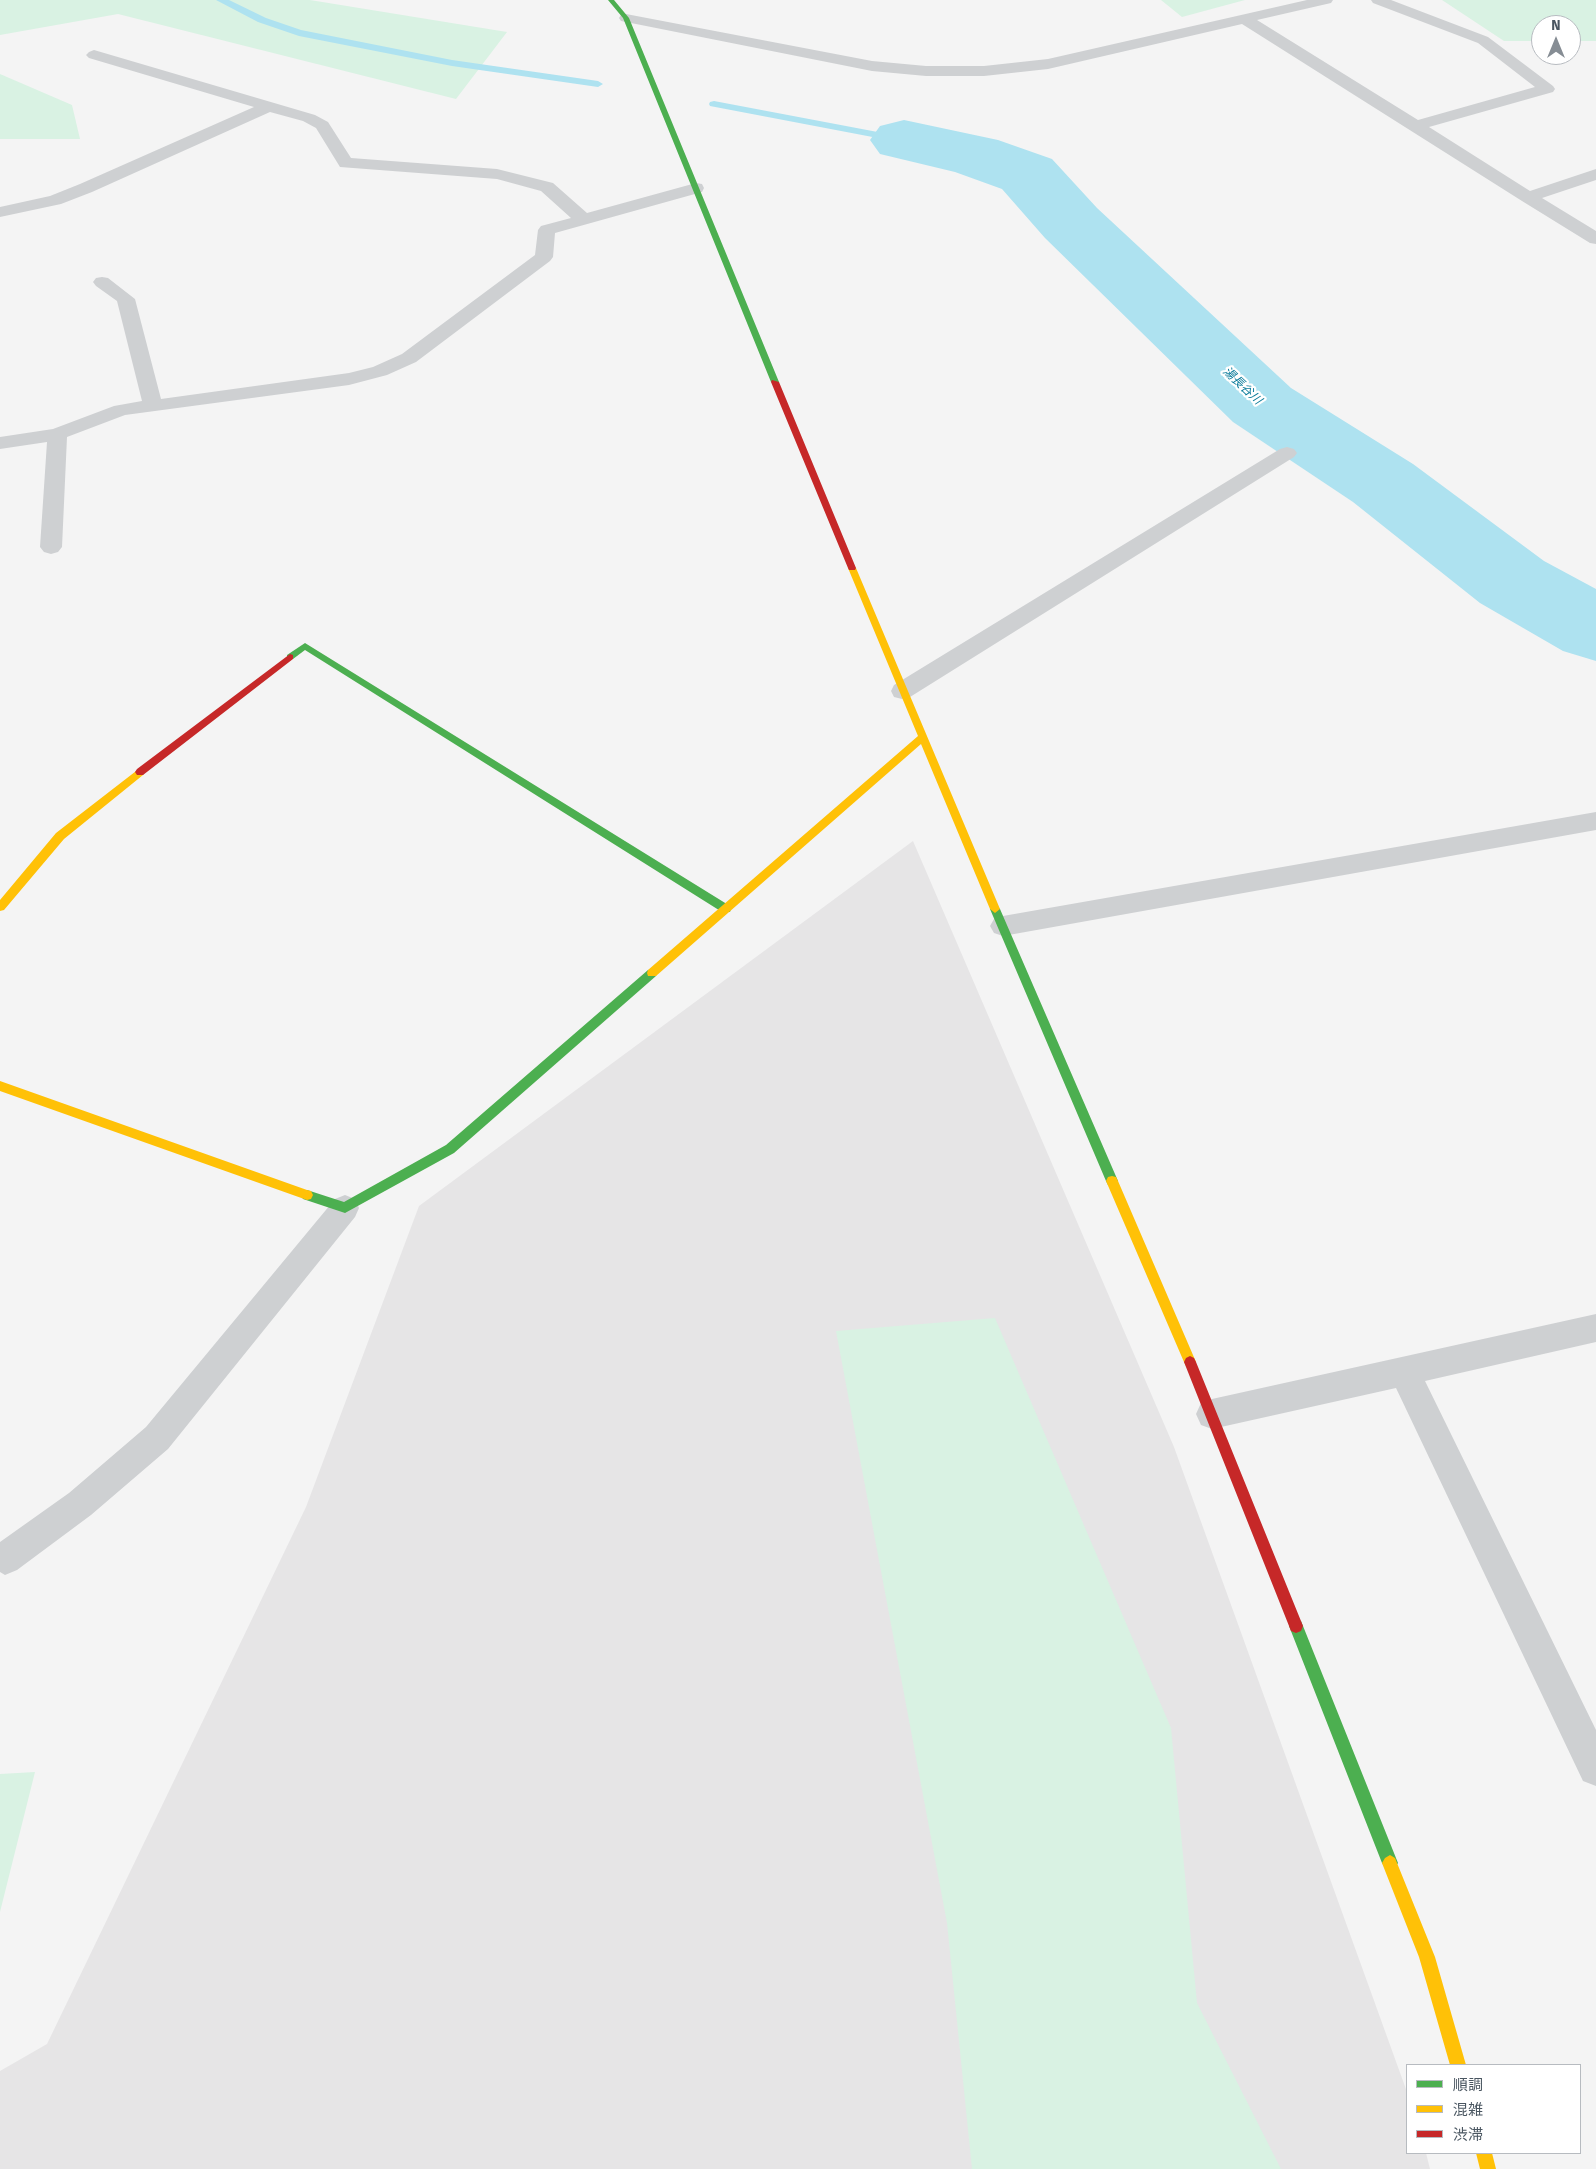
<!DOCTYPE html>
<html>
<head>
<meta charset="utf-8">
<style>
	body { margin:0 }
	#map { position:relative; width:1596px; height:2169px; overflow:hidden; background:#f4f4f4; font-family:"Fira Sans","Noto Sans JP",sans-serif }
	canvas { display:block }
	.legend { position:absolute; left:1406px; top:2064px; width:175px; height:90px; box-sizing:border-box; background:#fff; border:1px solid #b7bbc0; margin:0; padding:6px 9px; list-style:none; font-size:15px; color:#4a5661 }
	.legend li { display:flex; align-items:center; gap:10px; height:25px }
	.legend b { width:25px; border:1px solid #b7bbc0 }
	.north { position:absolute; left:1531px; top:15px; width:50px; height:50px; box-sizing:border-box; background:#fff; border:1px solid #b7bbc0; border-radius:50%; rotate:0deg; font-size:14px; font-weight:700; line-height:20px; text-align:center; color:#4a5661 }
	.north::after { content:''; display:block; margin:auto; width:18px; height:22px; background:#868d94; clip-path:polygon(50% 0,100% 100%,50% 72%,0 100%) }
</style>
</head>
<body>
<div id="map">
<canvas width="1596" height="2169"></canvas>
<ul class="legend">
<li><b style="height:6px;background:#4caf50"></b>順調</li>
<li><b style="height:6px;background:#ffc107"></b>混雑</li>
<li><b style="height:6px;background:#c62828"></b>渋滞</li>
</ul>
<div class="north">N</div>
</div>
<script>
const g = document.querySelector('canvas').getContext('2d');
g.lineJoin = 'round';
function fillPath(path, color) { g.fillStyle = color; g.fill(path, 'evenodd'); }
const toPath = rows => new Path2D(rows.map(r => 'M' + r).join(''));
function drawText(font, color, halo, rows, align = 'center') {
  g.font = font + ' "Fira Sans","Noto Sans JP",sans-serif'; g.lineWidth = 4.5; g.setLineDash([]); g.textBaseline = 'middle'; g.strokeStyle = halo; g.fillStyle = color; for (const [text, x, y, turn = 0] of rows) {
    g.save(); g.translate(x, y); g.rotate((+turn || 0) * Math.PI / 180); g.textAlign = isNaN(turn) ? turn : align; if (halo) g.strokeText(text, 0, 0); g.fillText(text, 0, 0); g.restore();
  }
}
const education = toPath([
	[913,841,1174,1447,1407,2092,1407,2153,1426,2153,1430,2169,0,2169,0,2071,47,2044,306,1507,419,1206]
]);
const green = toPath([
	[0,0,310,0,507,32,456,99,118,14,0,35],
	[1161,0,1245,0,1182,17],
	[1442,0,1596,0,1596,41,1571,41,1571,25,1541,25,1541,41,1504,41],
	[0,74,72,105,80,139,0,139],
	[995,1318,1171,1728,1197,2003,1281,2169,972,2169,947,1923,836,1331],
	[35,1772,0,1912,0,1774]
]);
const stream = toPath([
	[216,0,229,0,266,18,301,30,452,60,598,81,603,84,598,87,452,66,299,36,258,22,216,0],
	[714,101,904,137,910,140,904,143,710,106,709,104,710,102,714,101]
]);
const river = toPath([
	[904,120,998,140,1052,159,1097,208,1291,388,1413,464,1544,561,1596,589,1596,661,1563,651,1480,603,1353,502,1233,422,1045,238,1002,189,955,172,880,154,870,140,880,126,904,120]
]);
const street = toPath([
	[1307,0,1333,0,1331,3,1257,20,1418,120,1535,87,1478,43,1373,3,1371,0,1391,0,1488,37,1553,86,1555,89,1553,92,1429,127,1530,191,1596,169,1596,180,1542,198,1596,231,1596,244,1590,243,1522,201,1242,24,1048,69,984,76,926,76,872,71,626,22,621,21,619,18,621,15,626,14,872,61,926,66,984,66,1048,59,1307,0],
	[94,50,315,115,328,122,351,158,497,169,553,183,587,213,696,183,702,184,704,188,702,192,555,233,553,257,550,261,416,362,387,375,349,385,125,415,67,437,62,547,58,552,51,554,44,552,40,547,47,442,0,449,0,437,53,429,114,406,142,401,117,301,96,286,93,282,96,278,102,277,108,278,135,299,161,399,349,373,373,367,402,354,535,255,538,230,541,226,571,218,541,191,497,179,340,167,316,128,303,121,270,112,92,192,61,204,0,217,0,207,50,196,80,184,254,107,89,58,86,55,89,52,94,50],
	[1287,447,1294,449,1297,453,1294,457,910,697,902,699,894,697,891,691,894,685,1280,449,1287,447],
	[1596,812,1596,830,1003,936,994,933,990,926,994,919,1003,916,1596,812],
	[345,1195,355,1199,359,1208,355,1217,168,1449,91,1515,17,1570,5,1575,0,1572,0,1542,69,1493,146,1427,335,1199,345,1195],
	[1596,1314,1596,1342,1425,1381,1596,1730,1596,1786,1583,1781,1396,1388,1212,1429,1201,1425,1196,1414,1201,1403,1212,1399,1596,1314]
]);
const fast = toPath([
	[608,0,614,0,629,18,779,382,778,384,771,382,623,18,608,0],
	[305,643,730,906,731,909,730,912,722,912,305,650,293,659,287,659,287,655,305,643],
	[995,905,1000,909,1118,1181,1116,1185,1112,1186,1108,1185,1106,1181,990,909,995,905],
	[652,969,656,970,657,973,656,976,454,1153,345,1213,303,1199,301,1195,303,1191,307,1190,344,1202,446,1145,648,970,652,969],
	[1296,1619,1301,1621,1398,1863,1395,1868,1390,1871,1385,1868,1382,1863,1289,1626,1291,1621,1296,1619]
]);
const slow = toPath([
	[852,565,856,568,1000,909,995,913,990,909,921,744,656,976,648,976,647,973,648,970,918,736,848,568,852,565],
	[140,768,143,769,145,772,143,775,64,839,4,910,0,911,0,900,56,833,140,768],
	[0,1081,307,1190,311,1191,313,1195,311,1199,307,1200,0,1091,0,1081],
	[1112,1176,1116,1177,1118,1181,1196,1362,1194,1366,1190,1368,1186,1366,1184,1362,1106,1181,1108,1177,1112,1176],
	[1390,1855,1395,1858,1435,1957,1466,2065,1450,2065,1419,1957,1382,1863,1385,1858,1390,1855],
	[1476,2153,1492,2153,1496,2169,1480,2169,1476,2153]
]);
const jam = toPath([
	[772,380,779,382,856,568,855,570,849,570,848,568,771,382,772,380],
	[290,654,293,655,293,659,143,775,137,775,135,772,137,769,290,654],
	[1190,1356,1194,1358,1196,1362,1303,1626,1301,1631,1296,1633,1291,1631,1184,1362,1186,1358,1190,1356]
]);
const farWaternames = [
	["湯長谷川",1242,386,43]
];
fillPath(education, '#e6e5e6');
fillPath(green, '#d9f2e3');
fillPath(stream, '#aee2f0');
fillPath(river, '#aee2f0');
fillPath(street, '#ced0d2');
fillPath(fast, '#4caf50');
fillPath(slow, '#ffc107');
fillPath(jam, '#c62828');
drawText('italic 12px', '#0c7c9b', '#fff', farWaternames);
</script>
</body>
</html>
